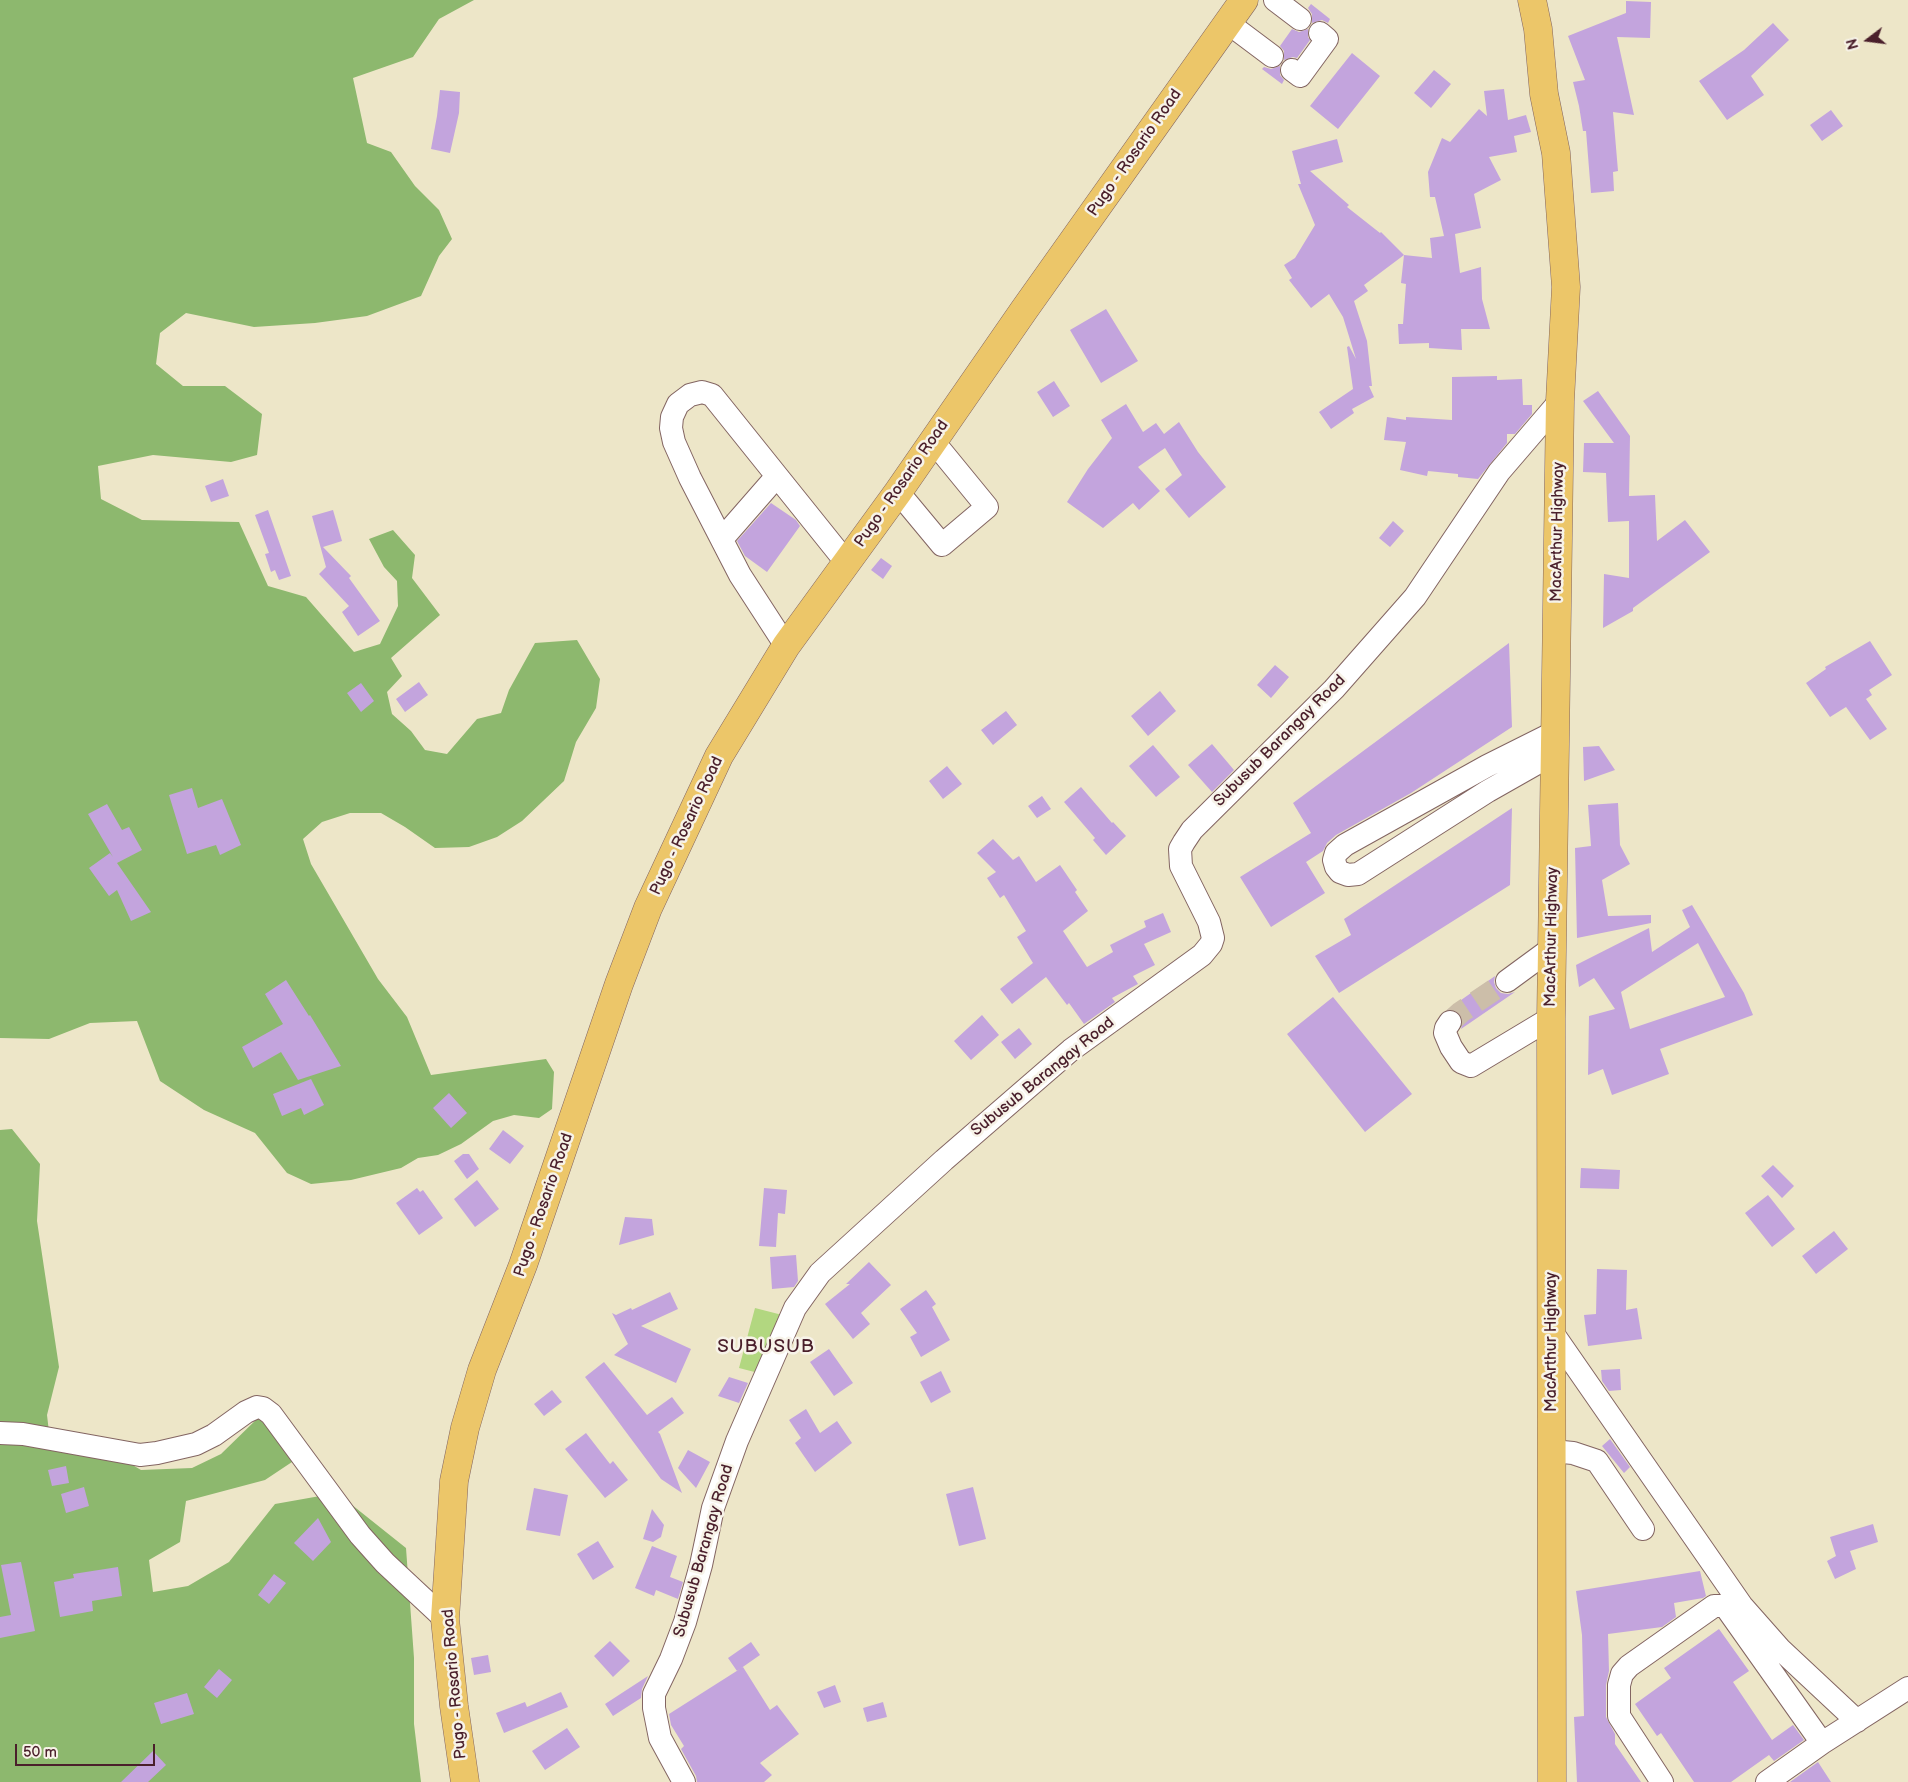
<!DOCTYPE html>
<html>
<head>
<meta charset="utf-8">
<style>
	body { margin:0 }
	#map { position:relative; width:1908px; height:1782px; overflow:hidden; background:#ede6c8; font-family:"Balsamiq Sans",sans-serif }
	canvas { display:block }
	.north { position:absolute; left:1843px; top:15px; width:50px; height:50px; -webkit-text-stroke:4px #f7f3e8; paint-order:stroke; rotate:255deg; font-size:14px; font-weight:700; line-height:20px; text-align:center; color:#4a1f2b }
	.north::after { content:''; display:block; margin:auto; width:18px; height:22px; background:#4a1f2b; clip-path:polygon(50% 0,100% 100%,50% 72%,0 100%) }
	.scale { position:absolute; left:15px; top:1744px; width:140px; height:22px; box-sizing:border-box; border:2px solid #4a1f2b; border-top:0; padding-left:6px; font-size:15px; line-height:18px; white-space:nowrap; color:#4a1f2b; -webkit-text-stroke:4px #f7f3e8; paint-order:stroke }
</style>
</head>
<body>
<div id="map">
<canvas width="1908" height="1782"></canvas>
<div class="north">N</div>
<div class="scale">50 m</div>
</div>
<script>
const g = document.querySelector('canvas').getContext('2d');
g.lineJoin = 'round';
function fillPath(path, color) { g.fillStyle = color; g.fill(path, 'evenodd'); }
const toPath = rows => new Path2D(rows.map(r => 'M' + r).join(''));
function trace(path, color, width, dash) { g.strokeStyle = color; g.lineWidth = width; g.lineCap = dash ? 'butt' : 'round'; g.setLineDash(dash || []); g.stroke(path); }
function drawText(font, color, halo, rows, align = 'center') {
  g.font = font + ' "Balsamiq Sans",sans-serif'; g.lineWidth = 5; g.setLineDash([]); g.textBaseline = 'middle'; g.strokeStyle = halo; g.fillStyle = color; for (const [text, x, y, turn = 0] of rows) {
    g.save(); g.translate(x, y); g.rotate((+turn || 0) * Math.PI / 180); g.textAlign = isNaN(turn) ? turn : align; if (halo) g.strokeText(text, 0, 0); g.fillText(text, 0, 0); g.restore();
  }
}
const green = toPath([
	[755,1308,790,1317,774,1377,739,1368]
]);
const forest = toPath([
	[0,0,474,0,439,19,413,57,353,78,367,143,391,152,415,186,439,210,452,239,439,256,421,296,367,316,315,323,254,327,186,313,160,333,156,364,183,386,225,386,262,414,257,455,231,462,153,455,98,466,101,499,142,520,239,522,268,586,306,597,354,652,380,644,398,606,397,581,384,567,369,539,393,530,415,555,412,578,440,615,391,658,402,676,387,692,392,714,411,731,425,750,447,754,477,719,501,713,509,690,535,643,577,640,600,679,596,708,576,742,564,781,522,821,497,837,469,847,435,848,405,827,381,813,350,813,322,822,303,839,311,864,378,979,407,1017,431,1075,546,1059,554,1072,552,1109,539,1118,514,1115,493,1121,461,1144,438,1155,418,1158,401,1168,351,1180,311,1184,287,1173,255,1133,204,1110,160,1081,137,1021,90,1023,49,1039,0,1038],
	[12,1129,40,1164,37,1221,59,1367,47,1415,51,1449,114,1454,141,1470,192,1468,221,1454,262,1414,295,1460,265,1480,186,1501,180,1542,149,1560,153,1592,188,1586,229,1562,275,1504,337,1493,406,1548,414,1658,414,1724,421,1782,0,1782,0,1130]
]);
const building = toPath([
	[1626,1,1651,2,1650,38,1617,37,1634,115,1613,112,1618,171,1613,172,1614,191,1591,193,1586,131,1583,131,1579,106,1573,82,1585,80,1568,36,1626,13],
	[1311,4,1330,19,1328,23,1322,20,1312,23,1312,14,1308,8],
	[1773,23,1789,40,1751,76,1764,95,1727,120,1699,81,1744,50],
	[1292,29,1299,32,1308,29,1308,37,1310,40,1297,58,1293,57,1284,60,1284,51,1280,46],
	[1352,53,1380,76,1338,129,1310,106],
	[1280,66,1280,75,1284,80,1282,84,1262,69,1264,67,1271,69],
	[1434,70,1451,84,1431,108,1414,93],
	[1504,89,1508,120,1526,115,1531,132,1514,136,1517,152,1489,157,1501,180,1474,194,1481,228,1455,234,1460,273,1481,267,1482,299,1490,329,1461,329,1462,350,1429,348,1429,343,1399,344,1398,324,1403,324,1406,284,1401,283,1404,255,1432,258,1430,238,1444,236,1435,197,1430,197,1428,172,1442,138,1450,142,1479,109,1487,116,1484,91],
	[440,90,460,92,459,113,450,153,431,149,437,116],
	[1831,110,1843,126,1822,141,1810,125],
	[1337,139,1343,162,1310,171,1349,205,1347,207,1380,233,1381,232,1404,255,1364,285,1368,291,1354,301,1367,341,1372,386,1369,386,1374,397,1352,409,1354,413,1331,429,1319,412,1353,389,1347,347,1349,346,1356,359,1343,317,1329,294,1311,308,1289,280,1292,278,1284,265,1295,258,1315,225,1298,184,1301,184,1292,151],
	[1106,309,1138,361,1101,383,1070,330],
	[1497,376,1497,380,1522,379,1523,405,1532,405,1532,414,1515,434,1507,434,1507,443,1478,479,1458,477,1458,474,1428,471,1427,476,1400,470,1406,442,1384,440,1387,417,1406,420,1406,417,1452,420,1452,377],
	[1054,381,1070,406,1053,417,1037,392],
	[1598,391,1630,436,1629,496,1655,495,1657,541,1685,520,1710,552,1633,608,1633,611,1603,628,1604,574,1629,578,1629,521,1608,522,1606,473,1583,472,1584,443,1614,443,1583,401],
	[1126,404,1143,432,1156,423,1164,434,1179,422,1198,452,1226,487,1189,518,1165,489,1182,475,1165,448,1138,467,1160,491,1139,510,1133,503,1103,528,1067,502,1088,469,1112,438,1101,420],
	[223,479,229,496,211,502,205,486],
	[771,503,796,520,800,526,767,572,745,556,737,541],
	[268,510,291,576,279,580,275,570,271,572,265,554,269,553,255,515],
	[333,510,342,541,323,547,351,576,349,578,380,621,358,636,342,612,349,606,319,574,326,567,312,516],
	[1393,521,1404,531,1390,547,1379,538],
	[881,558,892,566,883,579,871,570],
	[1870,641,1892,675,1869,690,1872,695,1866,699,1887,729,1870,740,1846,707,1830,717,1806,683,1826,669,1825,667],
	[1509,643,1512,727,1411,793,1336,835,1327,843,1323,851,1306,862,1325,893,1271,927,1240,877,1311,833,1293,803],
	[1275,665,1289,677,1271,698,1257,685],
	[419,682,428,695,405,712,396,699],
	[361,683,374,701,361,712,347,693],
	[1160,691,1176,711,1148,736,1131,716],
	[1006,711,1017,725,993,745,981,730],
	[1212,744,1234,770,1212,792,1188,765],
	[1153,745,1180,777,1156,797,1129,766],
	[1599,746,1615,770,1584,781,1583,747],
	[947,766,962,784,943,799,929,781],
	[1081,787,1112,823,1113,822,1126,836,1106,855,1093,840,1095,838,1064,802],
	[192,788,198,808,222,799,241,845,220,855,216,845,187,854,169,795],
	[1042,796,1051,809,1037,818,1028,806],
	[1618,803,1620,845,1630,864,1602,880,1608,916,1651,915,1651,923,1577,938,1575,848,1591,846,1588,805],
	[107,804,122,830,129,827,142,850,117,863,151,912,131,921,117,890,109,896,89,868,110,853,113,857,88,814],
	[1512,808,1510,885,1339,993,1315,956,1351,935,1344,919],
	[993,839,1013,860,1019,856,1036,882,1060,865,1077,890,1075,892,1088,911,1063,931,1087,967,1113,952,1110,945,1146,927,1144,921,1163,913,1171,932,1144,944,1155,965,1133,976,1138,984,1112,998,1115,1002,1084,1024,1069,1003,1067,1005,1046,977,1012,1004,1000,989,1033,963,1017,937,1026,931,1004,895,1000,898,987,878,996,872,977,853],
	[1692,905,1744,993,1753,1015,1660,1049,1669,1074,1612,1095,1603,1069,1588,1075,1589,1016,1615,1009,1594,978,1579,987,1576,965,1649,928,1652,952,1690,927,1682,910],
	[1698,943,1725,997,1630,1029,1621,992],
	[1495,976,1494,982,1496,988,1501,993,1508,994,1515,992,1461,1029,1463,1022,1461,1016,1457,1011,1447,1010],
	[286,980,309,1016,310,1015,341,1066,298,1080,281,1052,253,1068,242,1047,283,1024,265,994],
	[1333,997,1412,1094,1365,1132,1287,1034],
	[982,1015,999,1035,971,1060,954,1041],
	[1019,1028,1032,1044,1015,1059,1001,1042],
	[311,1079,324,1105,304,1115,301,1108,282,1116,273,1094],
	[449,1093,467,1113,451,1128,433,1108],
	[503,1130,524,1146,510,1164,489,1149],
	[463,1154,469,1154,479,1169,467,1179,454,1161],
	[1773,1165,1794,1186,1782,1198,1761,1176],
	[1581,1168,1620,1170,1619,1189,1580,1188],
	[477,1180,499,1209,475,1227,454,1199],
	[417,1188,420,1192,423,1190,443,1218,419,1235,396,1203],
	[764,1188,787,1190,785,1214,778,1213,776,1247,759,1246],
	[1768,1195,1795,1229,1772,1247,1745,1213],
	[625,1217,652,1219,654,1235,619,1245],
	[1834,1231,1848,1249,1816,1274,1802,1256],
	[796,1255,798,1281,794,1287,772,1289,770,1257],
	[869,1262,891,1285,861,1313,870,1324,853,1339,825,1304,850,1284,846,1284],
	[1597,1269,1627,1270,1626,1310,1637,1308,1642,1339,1588,1346,1584,1315,1596,1314],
	[926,1290,936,1304,932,1307,950,1340,921,1357,910,1337,917,1333,900,1309],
	[670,1292,678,1309,641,1326,691,1349,676,1383,614,1355,628,1344,612,1313,616,1315,631,1308,632,1310],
	[829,1349,853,1383,834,1396,810,1362],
	[604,1362,647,1415,672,1397,684,1413,658,1432,660,1434,682,1493,661,1479,585,1377],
	[1620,1369,1621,1390,1609,1391,1602,1381,1601,1370],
	[941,1371,951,1392,931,1403,920,1382],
	[729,1377,748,1383,739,1403,718,1396],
	[552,1390,562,1402,544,1416,534,1404],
	[806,1409,820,1433,837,1421,852,1443,815,1472,795,1443,801,1438,789,1420],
	[586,1433,610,1464,613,1461,628,1480,605,1498,565,1449],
	[1610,1439,1630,1467,1624,1473,1602,1446],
	[688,1450,710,1462,696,1488,678,1468],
	[66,1466,69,1483,52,1486,48,1470],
	[84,1487,89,1506,66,1513,61,1494],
	[973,1487,986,1539,959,1546,946,1494],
	[534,1488,568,1495,560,1536,526,1530],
	[652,1509,664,1525,661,1537,653,1542,643,1539],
	[318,1518,331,1542,313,1561,294,1543],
	[1873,1524,1878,1542,1850,1551,1856,1569,1835,1579,1827,1561,1836,1556,1830,1537],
	[598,1541,614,1567,593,1580,577,1554],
	[652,1546,677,1556,670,1577,683,1582,678,1599,656,1590,654,1596,635,1588],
	[21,1562,35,1631,0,1638,0,1617,11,1615,1,1565],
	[118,1567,122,1596,92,1601,93,1611,60,1617,54,1582,74,1578,73,1574],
	[1700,1571,1706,1596,1703,1598,1674,1603,1676,1617,1662,1627,1608,1634,1609,1671,1606,1685,1606,1717,1615,1734,1615,1744,1641,1782,1577,1782,1574,1717,1584,1716,1582,1635,1576,1591],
	[274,1574,286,1583,269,1604,258,1595],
	[1719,1629,1749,1671,1733,1682,1772,1740,1793,1725,1804,1740,1774,1761,1769,1755,1731,1782,1694,1782,1661,1733,1657,1736,1635,1704,1671,1678,1664,1668],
	[610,1641,630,1661,613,1677,594,1656],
	[751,1642,760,1655,737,1671,728,1658],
	[488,1655,491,1672,474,1675,471,1658],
	[743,1667,770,1710,777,1705,799,1734,760,1763,772,1775,764,1782,697,1782,696,1776,681,1749,684,1746,671,1725,669,1714],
	[219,1669,232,1680,217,1698,204,1687],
	[648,1676,642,1689,641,1698,613,1716,605,1704],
	[835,1685,841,1702,824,1708,817,1692],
	[561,1692,568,1707,504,1733,496,1713,525,1702,527,1707],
	[187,1693,194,1714,161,1724,154,1703],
	[883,1702,887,1717,867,1722,863,1708],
	[567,1728,580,1747,545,1770,532,1751],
	[153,1751,166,1765,148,1782,121,1782],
	[1818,1762,1831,1782,1790,1782]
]);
const minorTunnel = toPath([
	[1450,1022,1461,1012,1507,981]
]);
const minor = toPath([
	[1275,0,1300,19],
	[1228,23,1272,56],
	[1292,70,1300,76,1327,39,1320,33],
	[898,492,942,545,987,507,933,441],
	[722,539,777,476],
	[786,646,740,575,690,478,674,442,671,428,672,417,678,404,690,395,702,392,712,395,846,562],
	[1555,753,1488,791,1358,874,1348,875,1340,872,1336,867,1334,860,1336,853,1345,845,1487,766,1555,732],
	[1507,981,1552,948],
	[1450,1022,1446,1028,1445,1033,1451,1047,1461,1062,1471,1066,1551,1018],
	[1552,1332,1742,1606,1780,1649,1857,1721],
	[0,1433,23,1434,140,1455,157,1453,196,1444,214,1435,246,1412,257,1407,263,1408,271,1414,360,1535,385,1563,445,1619],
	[1552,1451,1573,1453,1597,1461,1643,1529],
	[684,1782,660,1738,654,1708,654,1694,671,1659,685,1622,701,1565,713,1508,737,1441,795,1308,820,1273,944,1160,1071,1050,1202,955,1211,944,1213,938,1209,922,1181,866,1180,849,1184,842,1192,830,1334,689,1415,597,1499,472,1560,401],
	[1662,1782,1619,1716,1619,1685,1622,1674,1629,1666,1714,1606,1725,1606,1822,1743],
	[1767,1782,1822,1743,1908,1688]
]);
const major = toPath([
	[465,1782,454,1706,445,1619,454,1481,465,1428,482,1370,523,1265,619,984,648,908,719,756,786,646,898,492,1024,310,1244,0]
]);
const highway = toPath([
	[1532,0,1538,29,1544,94,1556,153,1566,287,1560,401,1551,1018,1552,1782]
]);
const streetNames = [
	["Pugo - Rosario Road",1135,153,-55],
	["Pugo - Rosario Road",902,484,-55],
	["MacArthur Highway",1558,532,-89],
	["Subusub Barangay Road",1280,741,-45],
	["Pugo - Rosario Road",687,826,-65],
	["MacArthur Highway",1552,937,-89],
	["Subusub Barangay Road",1043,1077,-39],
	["Pugo - Rosario Road",544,1205,-71],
	["MacArthur Highway",1552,1342,-90],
	["Subusub Barangay Road",704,1551,-74],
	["Pugo - Rosario Road",455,1684,-95]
];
const quarterNames = [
	["SUBUSUB",766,1347]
];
fillPath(green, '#b2d780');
fillPath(forest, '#8db86e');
fillPath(building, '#c3a4dd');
trace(minorTunnel, '#ccbea9', 22, [22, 11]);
trace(minor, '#836562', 24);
trace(major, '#836562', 29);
trace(highway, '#836562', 29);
trace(minor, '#fff', 22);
trace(major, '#ecc669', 28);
trace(highway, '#ecc669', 28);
drawText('16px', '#4a1f2b', '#f7f3e8', streetNames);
g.letterSpacing = '1px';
drawText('19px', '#4a1f2b', '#f7f3e8', quarterNames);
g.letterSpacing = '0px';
</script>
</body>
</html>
